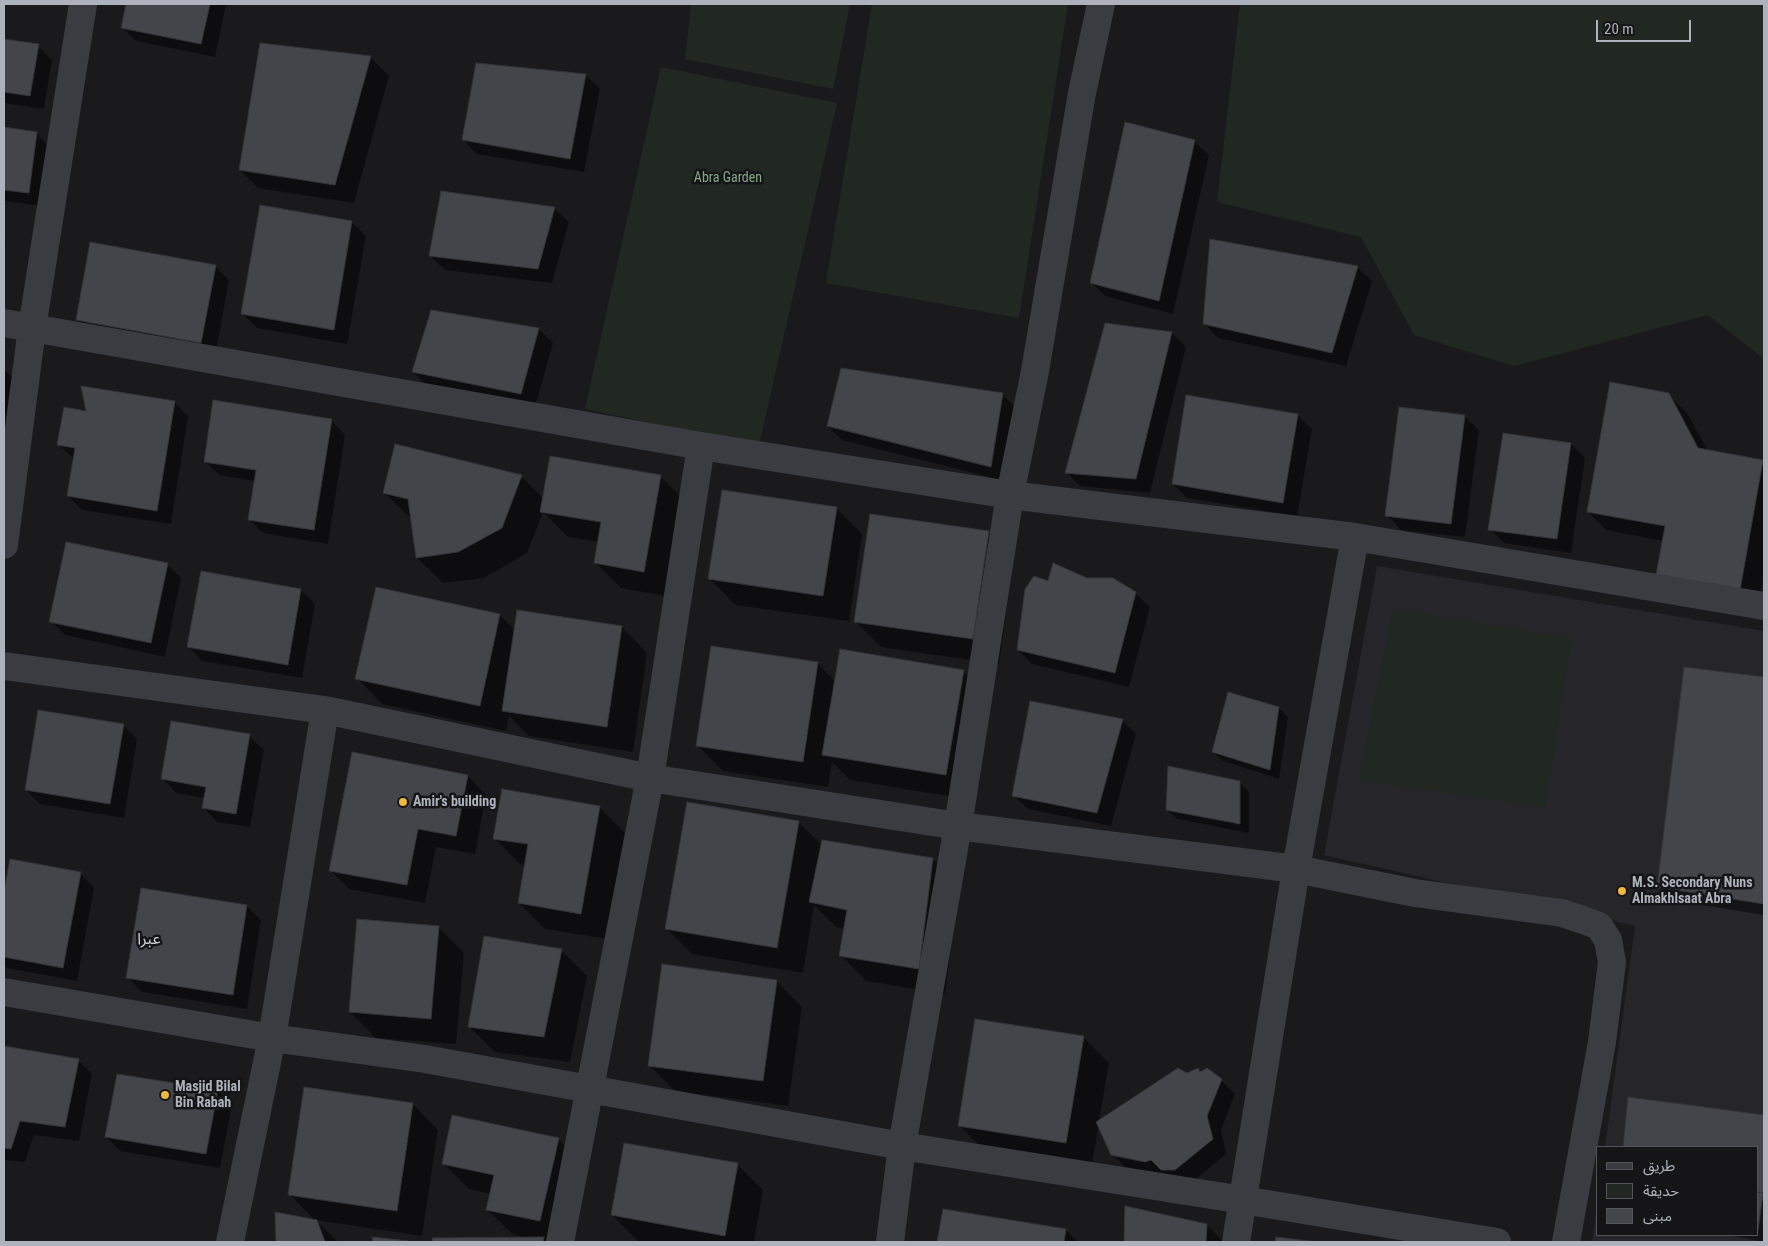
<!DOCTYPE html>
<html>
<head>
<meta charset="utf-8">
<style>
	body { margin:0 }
	#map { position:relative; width:1768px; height:1246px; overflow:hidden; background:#1a1a1d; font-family:"Roboto Condensed","Noto Sans Arabic",sans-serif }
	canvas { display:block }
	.frame { position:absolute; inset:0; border:5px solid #adb2bc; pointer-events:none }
	.legend { position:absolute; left:1596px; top:1146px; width:162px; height:90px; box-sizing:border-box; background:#151518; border:1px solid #52545a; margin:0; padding:6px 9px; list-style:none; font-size:15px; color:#adb2bc }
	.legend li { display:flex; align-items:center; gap:10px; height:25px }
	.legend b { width:25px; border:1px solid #52545a }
	.scale { position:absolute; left:1596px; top:20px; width:95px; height:22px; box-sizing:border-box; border:2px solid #adb2bc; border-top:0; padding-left:6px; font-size:15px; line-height:18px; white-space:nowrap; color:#adb2bc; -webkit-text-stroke:4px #151518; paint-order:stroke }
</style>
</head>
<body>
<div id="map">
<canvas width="1768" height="1246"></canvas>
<div class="frame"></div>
<ul class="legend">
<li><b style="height:6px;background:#3b3c42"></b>طريق</li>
<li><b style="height:14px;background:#202821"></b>حديقة</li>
<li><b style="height:14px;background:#44454a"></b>مبنى</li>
</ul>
<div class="scale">20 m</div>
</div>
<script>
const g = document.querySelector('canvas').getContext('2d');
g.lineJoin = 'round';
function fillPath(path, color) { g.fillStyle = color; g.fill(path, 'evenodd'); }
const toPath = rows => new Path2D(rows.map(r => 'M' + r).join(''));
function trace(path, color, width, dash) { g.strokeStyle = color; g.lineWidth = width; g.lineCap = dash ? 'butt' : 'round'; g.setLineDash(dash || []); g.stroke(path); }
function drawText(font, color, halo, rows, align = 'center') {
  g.font = font + ' "Roboto Condensed","Noto Sans Arabic",sans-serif'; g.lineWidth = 5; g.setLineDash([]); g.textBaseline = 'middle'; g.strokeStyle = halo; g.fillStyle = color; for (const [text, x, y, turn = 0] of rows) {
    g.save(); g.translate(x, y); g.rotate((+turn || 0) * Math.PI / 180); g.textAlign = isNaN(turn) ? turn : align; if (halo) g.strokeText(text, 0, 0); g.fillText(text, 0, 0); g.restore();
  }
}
const built = toPath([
	[1377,566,1764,631,1764,1242,1592,1242,1597,1206,1597,1235,1757,1235,1757,1147,1605,1147,1635,926,1324,855]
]);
const green = toPath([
	[691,4,850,4,833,89,685,59],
	[872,4,1068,4,1019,318,826,283],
	[1240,4,1764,4,1764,359,1708,315,1514,366,1414,335,1361,237,1217,202],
	[661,67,837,103,759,445,585,409],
	[1393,609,1572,638,1545,807,1358,780]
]);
const shadow = toPath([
	[127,4,226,4,215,57,136,41,122,27],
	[4,40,38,46,52,60,44,109,4,103],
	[370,57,389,76,354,203,258,188,240,170],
	[477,64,586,75,600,89,584,172,477,154,463,140],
	[4,128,36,133,50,147,42,206,4,201],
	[1194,141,1209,155,1173,314,1105,296,1091,282],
	[554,208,569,222,552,283,445,270,430,256],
	[352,222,366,236,347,344,257,328,243,314],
	[4,237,6,240,4,255],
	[215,266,229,280,215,357,91,334,77,320],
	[1357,267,1372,281,1346,366,1218,338,1204,323],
	[1106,324,1172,333,1186,347,1150,493,1080,486,1066,472],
	[539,329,553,343,535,407,427,386,413,372],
	[4,369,18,383,4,453],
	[1668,394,1687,413,1708,451,1764,463,1764,572,1758,608,1663,541,1606,530,1588,512],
	[1003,395,1017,409,1005,481,842,440,828,426],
	[174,402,188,416,171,524,82,510,68,496,74,459,59,445,87,412],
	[1297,415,1312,429,1297,516,1187,498,1173,484],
	[1464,416,1479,430,1465,537,1401,530,1387,515],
	[331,420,345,435,328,544,263,533,249,519,255,481,219,475,205,461],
	[1571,444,1585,458,1571,553,1504,543,1490,529],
	[521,476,544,499,660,476,686,502,670,597,621,588,595,562,599,542,568,537,543,512,527,553,484,578,443,583,417,558,412,519,384,493],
	[836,508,862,534,849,621,735,605,710,579],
	[988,532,1014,558,999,664,881,647,855,621],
	[167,564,181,578,165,657,65,635,51,621],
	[1087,579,1135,593,1150,607,1129,687,1032,664,1018,650,1049,582],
	[301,590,315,604,302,678,202,661,188,646],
	[500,615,515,630,622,627,647,653,633,752,529,736,509,716,506,731,382,704,357,678],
	[817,663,836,682,963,671,989,697,972,800,850,780,832,762,828,787,723,771,697,745],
	[1685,669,1764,678,1764,915,1672,900,1658,886],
	[1279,708,1288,717,1279,779,1223,761,1213,752],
	[1122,720,1136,734,1111,826,1028,809,1013,795],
	[123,725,137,739,124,818,40,804,26,790],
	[249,736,264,750,250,827,217,822,203,807,205,798,176,793,162,778],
	[353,754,468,776,486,795,475,854,436,847,425,903,349,889,330,870],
	[1239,782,1249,792,1249,833,1177,819,1167,810],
	[599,807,625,833,607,939,545,929,519,903,526,865,520,864,494,838],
	[798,822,822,845,933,859,959,885,945,994,866,981,841,955,845,929,836,927,814,905,803,973,692,954,666,928],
	[11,861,80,873,94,888,77,981,7,968,4,965,4,898],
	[247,906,261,920,247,1009,142,992,128,978],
	[438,927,464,953,456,1044,376,1038,350,1012],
	[561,950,587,976,570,1062,495,1052,469,1027],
	[776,981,802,1007,788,1106,675,1091,649,1065],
	[1083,1037,1109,1063,1099,1121,1187,1074,1201,1073,1221,1080,1235,1094,1221,1130,1226,1154,1190,1184,1176,1184,1166,1174,1159,1175,1126,1168,1112,1154,1099,1125,1091,1168,985,1151,959,1125],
	[4,1047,78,1060,92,1074,79,1141,34,1135,25,1162,4,1160],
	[218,1091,232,1105,220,1168,120,1151,106,1137],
	[1629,1098,1764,1116,1764,1242,1728,1235,1757,1235,1757,1147,1625,1147],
	[413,1104,438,1130,422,1236,316,1220,338,1242,277,1242,277,1214,316,1221,289,1194],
	[558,1139,584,1165,567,1242,434,1242,433,1239,524,1237,513,1235,487,1209,491,1194,469,1189,443,1163],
	[737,1164,763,1190,754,1242,646,1242,638,1241,612,1215],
	[1126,1208,1207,1225,1224,1242,1125,1242],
	[944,1210,1066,1230,1078,1242,938,1242]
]);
const building = toPath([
	[126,4,210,4,201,44,121,28,126,4],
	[4,39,39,44,30,96,4,92,4,39],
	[260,43,371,56,335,185,239,170,260,43],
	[476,63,586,74,570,159,462,140,476,63],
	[1125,122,1195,140,1159,301,1090,283,1125,122],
	[4,127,37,132,29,193,4,190,4,127],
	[441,191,555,207,538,269,429,256,441,191],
	[260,205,352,221,334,330,241,314,260,205],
	[1210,239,1358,266,1332,353,1203,324,1210,239],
	[90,242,216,265,201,343,76,320,90,242],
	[431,310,539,328,521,394,412,372,431,310],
	[1105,323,1172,332,1136,479,1065,473,1105,323],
	[841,368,1003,393,991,467,827,426,841,368],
	[1610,382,1669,393,1698,448,1763,460,1740,590,1656,575,1665,526,1587,512,1610,382],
	[81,386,175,401,157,511,67,496,75,448,57,445,64,407,86,411,81,386],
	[1186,395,1298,414,1283,503,1172,484,1186,395],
	[213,400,332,419,314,530,248,520,256,470,204,462,213,400],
	[1399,407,1465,415,1451,524,1385,516,1399,407],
	[1503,433,1571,443,1557,539,1488,530,1503,433],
	[395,444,522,475,502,528,458,552,416,558,408,499,383,493,395,444],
	[550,456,661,475,644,572,594,563,601,522,540,512,550,456],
	[722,490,837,507,823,596,708,579,722,490],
	[870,514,989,531,973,639,854,622,870,514],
	[66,542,168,563,151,643,49,622,66,542],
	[1053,563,1087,578,1113,578,1136,592,1115,673,1017,650,1025,589,1034,576,1048,581,1053,563],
	[201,571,301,589,288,665,187,647,201,571],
	[376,587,500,614,480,706,355,679,376,587],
	[517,610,622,626,607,727,502,711,517,610],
	[711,646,818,662,803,762,696,746,711,646],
	[840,649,964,670,946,775,822,755,840,649],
	[1684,667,1764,677,1764,904,1657,887,1684,667],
	[1228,692,1279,707,1270,770,1212,752,1228,692],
	[1030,701,1123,719,1097,813,1012,796,1030,701],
	[38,710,124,724,110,804,25,790,38,710],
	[171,721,250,734,236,814,202,808,206,787,161,779,171,721],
	[352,752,468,775,456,836,418,829,407,885,329,871,352,752],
	[1168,766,1240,781,1240,824,1166,810,1168,766],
	[502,789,600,806,581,914,518,903,528,844,493,839,502,789],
	[687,802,799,821,777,948,665,929,687,802],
	[822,840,933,858,919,969,839,956,847,910,809,902,822,840],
	[10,859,81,872,63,968,4,957,4,891,10,859],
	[141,888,247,905,233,995,126,978,141,888],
	[357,919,439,926,431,1019,349,1012,357,919],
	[484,936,562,949,544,1037,468,1027,484,936],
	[662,964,777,980,763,1081,648,1066,662,964],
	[975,1019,1084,1036,1066,1143,958,1126,975,1019],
	[4,1046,79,1059,65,1127,20,1121,11,1149,4,1148,4,1046],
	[1178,1068,1187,1073,1198,1068,1200,1072,1207,1068,1222,1079,1207,1116,1213,1139,1175,1170,1161,1170,1151,1160,1145,1162,1111,1155,1096,1122,1178,1068],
	[117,1074,218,1090,206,1154,105,1137,117,1074],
	[304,1087,413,1103,397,1211,288,1195,304,1087],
	[1628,1097,1764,1115,1764,1193,1757,1192,1757,1147,1623,1147,1628,1097],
	[452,1115,559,1138,540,1221,486,1210,494,1175,442,1164,452,1115],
	[624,1143,738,1163,725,1236,611,1215,624,1143],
	[1757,1192,1763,1193,1758,1230,1757,1230,1757,1192],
	[1125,1206,1207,1224,1206,1242,1124,1242,1125,1206],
	[943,1209,1066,1229,1064,1242,937,1242,943,1209],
	[275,1212,317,1220,325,1242,276,1242,275,1212],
	[372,1237,408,1241,408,1242,373,1242,372,1237],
	[544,1237,543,1242,433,1242,432,1238,544,1237],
	[1276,1237,1317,1242,1275,1242,1276,1237]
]);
const minor = toPath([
	[4,323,701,446,1010,495,1355,537,1764,606],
	[4,545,32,328,83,4],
	[4,666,325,710,650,778,958,826,1296,869,1415,893,1562,913,1583,920,1599,926,1608,940,1612,962,1602,1042,1566,1242],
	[4,992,272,1038,425,1059,902,1146,1243,1200,1497,1242],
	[230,1242,272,1038,325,710],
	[560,1242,650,778,701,446],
	[890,1242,902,1146,958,826,1010,495,1035,371,1082,93,1101,4],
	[1236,1242,1296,869,1355,537]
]);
const markers = [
	[403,802,5,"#f1b73e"],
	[1622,891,5,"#f1b73e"],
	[165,1095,5,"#f1b73e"]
];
const parkNames = [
	["Abra Garden",728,178]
];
const poiNames = [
	["Amir's building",413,802],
	["M.S. Secondary Nuns",1632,883],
	["Almakhlsaat Abra",1632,899],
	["Masjid Bilal",175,1087],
	["Bin Rabah",175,1103]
];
const quarterNames = [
	["عبرا",149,940]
];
fillPath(built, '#26262a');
fillPath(green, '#202821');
fillPath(shadow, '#0007');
fillPath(building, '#44454a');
trace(building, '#343439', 1);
trace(minor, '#3b3c42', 28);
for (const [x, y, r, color] of markers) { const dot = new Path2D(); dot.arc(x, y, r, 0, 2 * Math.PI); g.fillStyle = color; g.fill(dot); trace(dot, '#151518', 2); }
drawText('14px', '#85a787', '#151518', parkNames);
drawText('bold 14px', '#adb2bc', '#151518', poiNames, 'left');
drawText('16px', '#ced1d8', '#151518', quarterNames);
</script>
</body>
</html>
